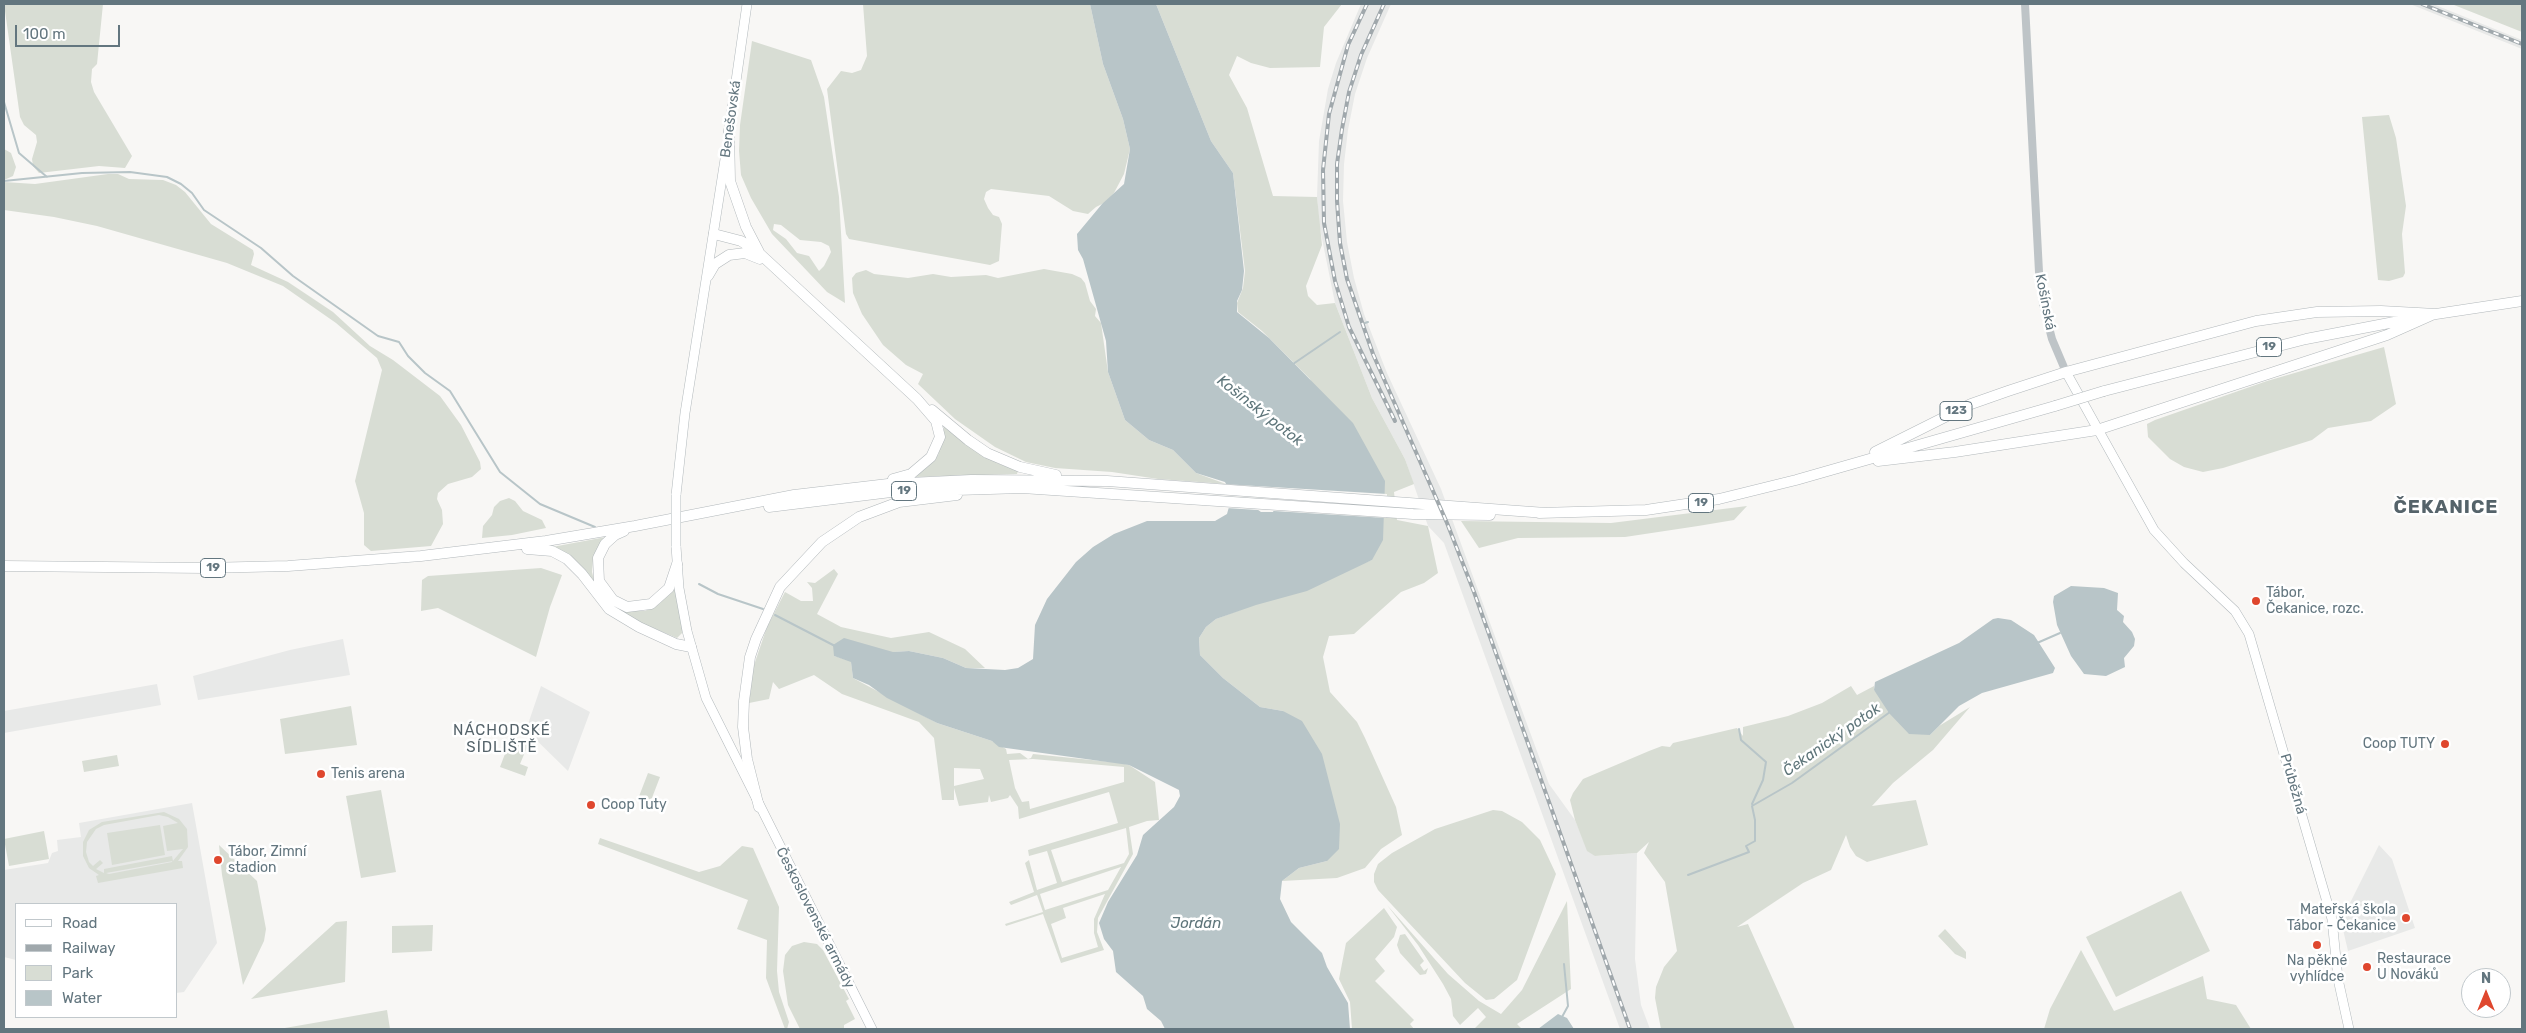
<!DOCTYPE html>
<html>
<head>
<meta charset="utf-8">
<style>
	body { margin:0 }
	#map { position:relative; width:2526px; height:1033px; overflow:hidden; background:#f8f7f5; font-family:Rubik,sans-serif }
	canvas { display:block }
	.frame { position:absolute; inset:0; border:5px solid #63767f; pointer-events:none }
	.legend { position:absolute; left:15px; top:903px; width:162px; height:115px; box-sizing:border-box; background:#fff; border:1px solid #c1c8cc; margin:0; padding:6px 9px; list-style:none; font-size:15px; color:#63767f }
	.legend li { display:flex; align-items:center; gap:10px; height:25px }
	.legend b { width:25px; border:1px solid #c1c8cc }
	.north { position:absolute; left:2461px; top:968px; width:50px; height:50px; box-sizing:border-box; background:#fff; border:1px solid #c1c8cc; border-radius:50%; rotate:0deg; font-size:14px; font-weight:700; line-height:20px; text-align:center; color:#63767f }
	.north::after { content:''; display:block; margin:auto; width:18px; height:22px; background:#df472e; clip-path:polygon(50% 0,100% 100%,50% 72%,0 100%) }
	.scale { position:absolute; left:15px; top:25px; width:105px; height:22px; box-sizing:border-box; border:2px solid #63767f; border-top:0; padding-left:6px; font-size:15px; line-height:18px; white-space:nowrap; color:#63767f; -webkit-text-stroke:4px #fff; paint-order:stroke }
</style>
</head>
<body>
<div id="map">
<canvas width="2526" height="1033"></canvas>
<div class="frame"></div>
<ul class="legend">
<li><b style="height:6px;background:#fff"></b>Road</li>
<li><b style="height:6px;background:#a0a8ac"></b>Railway</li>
<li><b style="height:14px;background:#d8ddd4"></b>Park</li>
<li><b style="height:14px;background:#b8c5c8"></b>Water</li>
</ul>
<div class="north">N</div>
<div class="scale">100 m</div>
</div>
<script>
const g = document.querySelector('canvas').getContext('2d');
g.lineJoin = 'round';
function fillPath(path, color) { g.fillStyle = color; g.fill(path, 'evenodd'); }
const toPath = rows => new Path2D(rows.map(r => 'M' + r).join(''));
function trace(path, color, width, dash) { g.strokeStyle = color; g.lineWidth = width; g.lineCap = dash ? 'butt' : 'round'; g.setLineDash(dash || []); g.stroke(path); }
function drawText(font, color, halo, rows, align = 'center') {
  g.font = font + ' Rubik,sans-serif'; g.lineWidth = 5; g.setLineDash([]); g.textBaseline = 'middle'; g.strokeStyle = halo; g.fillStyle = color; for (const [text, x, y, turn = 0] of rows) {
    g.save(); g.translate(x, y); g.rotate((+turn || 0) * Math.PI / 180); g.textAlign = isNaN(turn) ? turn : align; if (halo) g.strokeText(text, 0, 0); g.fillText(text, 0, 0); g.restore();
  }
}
const built = toPath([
	[1361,4,1391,4,1367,58,1355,94,1348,130,1344,164,1343,201,1347,242,1354,278,1364,314,1387,373,1441,489,1549,784,1575,820,1588,851,1596,856,1637,853,1635,959,1641,1005,1650,1029,1620,1029,1444,543,1428,526,1405,459,1372,398,1335,303,1319,224,1317,197,1319,141,1328,89,1336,63],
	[2410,4,2433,4,2522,40,2522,49],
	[343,639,350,675,198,700,193,676,290,650],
	[157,684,161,705,4,733,4,711],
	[541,686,590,712,568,771,526,730],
	[192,803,217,943,184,992,176,993,176,904,16,904,16,960,4,957,4,870,48,863,52,853,58,851,57,840,81,837,79,823],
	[2379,845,2392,859,2415,928,2348,951,2341,921]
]);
const green = toPath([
	[4,4,103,4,97,64,92,69,91,82,94,92,132,156,125,168,99,166,39,173,33,166,32,159,37,142,36,135,24,125,20,117],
	[863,4,1090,4,1103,64,1123,119,1130,149,1124,174,1114,193,1106,202,1096,207,1088,214,1073,211,1049,196,991,189,986,192,984,199,988,208,993,215,999,217,1002,224,999,261,990,265,849,239,846,234,827,89,841,71,852,73,861,70,867,56],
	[1156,4,1342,4,1324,27,1320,67,1270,68,1251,63,1237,56,1229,75,1247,108,1273,196,1317,197,1322,245,1306,286,1308,296,1317,305,1335,303,1372,398,1405,459,1414,484,1394,492,1397,520,1428,526,1438,573,1424,583,1401,592,1354,634,1329,636,1323,657,1330,692,1357,722,1365,738,1396,807,1402,835,1381,849,1365,868,1337,878,1282,881,1299,868,1327,861,1283,711,1260,707,1223,678,1200,655,1199,638,1206,627,1216,619,1372,560,1310,379,1262,331,1238,312,1237,303,1243,288,1245,271,1233,173,1211,141],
	[2450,4,2522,4,2522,32,2454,5],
	[752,41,811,60,824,97,839,197,845,303,827,292,772,234,751,198,741,175,739,151,740,125],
	[774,224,781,225,800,240,821,242,829,246,831,252,824,266,819,271,809,256,797,253,786,239,773,230],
	[2389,115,2396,138,2406,206,2402,234,2405,273,2403,277,2389,281,2378,280,2362,117],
	[4,149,11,153,16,167,13,176,4,180],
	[108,174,118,174,129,179,163,180,176,185,185,192,211,224,253,250,254,254,251,265,288,282,333,312,370,346,393,360,440,396,461,425,480,462,481,469,472,477,448,484,438,493,437,499,442,510,443,524,431,546,371,551,364,545,364,513,355,481,382,370,377,358,336,323,283,286,227,263,97,226,54,217,4,210,4,182,35,184],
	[1044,269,1072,274,1081,278,1085,283,1090,301,1096,309,1095,316,1101,323,1108,372,1125,420,1149,440,1173,450,1196,473,1226,484,1158,479,1112,472,1055,468,1026,462,995,447,955,419,918,384,923,374,906,365,883,345,862,314,853,293,852,278,856,273,866,270,874,274,908,278,933,274,951,277,986,275,998,278],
	[2384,347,2396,404,2371,421,2328,428,2312,440,2223,468,2203,472,2184,467,2170,459,2148,437,2147,424,2155,420,2267,381],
	[944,426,997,463,1018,471,1017,474,916,477,938,455,943,439],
	[509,498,515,501,523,511,542,520,546,528,512,535,482,538,483,526,492,515,494,507,500,501],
	[1747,506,1734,520,1698,526,1625,537,1518,538,1479,548,1461,521,1611,523],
	[606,537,593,559,592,572,595,584,552,547],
	[541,568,562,575,550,607,536,657,438,608,421,611,422,580,428,576],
	[834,569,838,574,817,614,841,627,891,638,929,632,965,649,985,668,966,668,943,658,909,651,834,656,851,661,853,678,937,723,992,741,1006,749,1007,754,1020,753,1028,759,1031,758,1033,754,1121,763,1129,765,1155,782,1159,820,1147,821,1129,827,1133,854,1098,918,1097,932,1104,950,1061,963,1043,914,1006,926,1005,924,1043,912,1037,895,1011,905,1009,902,1034,892,1025,863,1029,860,1037,890,1057,883,1047,851,1029,856,1028,850,1118,823,1109,792,1019,819,1018,807,1010,795,1008,798,991,802,989,795,988,802,959,806,954,788,954,800,942,800,934,738,919,722,842,694,814,675,779,689,773,682,769,699,749,703,753,668,767,627,785,592,801,601,813,601,812,588,807,582,815,583],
	[1033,759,1124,767,1124,782,1030,809,1029,801,1022,802,1015,788,1009,760],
	[954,768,980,769,984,779,954,786],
	[1126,828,1129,854,1124,863,1062,882,1051,850],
	[1121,867,1108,890,1045,910,1040,894],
	[1105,894,1094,919,1094,933,1098,947,1062,958,1051,924,1066,918,1063,908],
	[675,588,683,632,677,638,634,620,614,607,627,611,645,611,659,604],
	[1851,686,1857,695,1874,686,1874,690,1930,735,1939,726,1970,707,1933,750,1893,783,1872,806,1916,800,1928,845,1867,862,1856,856,1850,847,1846,835,1831,870,1803,883,1737,927,1748,924,1795,1029,1661,1029,1655,998,1656,987,1664,967,1677,951,1665,882,1644,853,1649,842,1637,853,1595,856,1587,851,1575,820,1570,800,1573,793,1583,779,1649,751,1662,746,1670,747,1673,743,1737,728,1743,736,1743,727,1788,716,1822,703],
	[351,706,357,745,285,754,280,719],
	[511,738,528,745,520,764,528,767,525,776,500,767],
	[117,755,119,766,84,772,82,761],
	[648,773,660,777,650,803,638,799],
	[381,790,396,872,361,878,346,796],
	[1493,810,1502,811,1522,822,1540,840,1556,874,1517,980,1494,999,1486,1000,1465,983,1378,890,1374,882,1374,874,1378,864,1392,853,1435,829],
	[164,812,179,819,187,829,188,847,178,861,182,861,183,868,98,883,96,876,99,875,89,868,83,856,83,842,89,830,102,822],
	[159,815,168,817,178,823,163,826,167,851,183,849,172,862,109,874,106,873,173,861,172,856,104,869,104,873,96,869,103,863,100,860,93,866,89,862,86,852,87,842,96,829,104,825],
	[160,825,165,855,112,865,107,833],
	[44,831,49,859,9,866,4,839],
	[600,838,699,872,720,866,742,846,753,848,779,907,777,971,779,992,789,1022,787,1029,785,1029,766,978,767,940,737,929,748,900,598,844],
	[219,845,257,881,266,929,264,941,243,985,222,875],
	[2181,891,2210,951,2116,997,2086,937],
	[1567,901,1571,989,1517,1024,1522,1029,1474,1029,1486,1017,1478,1008,1460,1025,1453,1016,1451,999,1443,984,1418,945,1387,905,1448,974,1479,1001,1501,1014,1522,990],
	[1384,908,1397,927,1394,937,1375,959,1385,971,1375,981,1414,1020,1410,1024,1414,1029,1352,1029,1350,1002,1339,979,1346,943],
	[347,921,345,982,251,999,336,922],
	[433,925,432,951,392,953,392,926],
	[1945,929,1966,952,1966,959,1955,954,1938,936],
	[1405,934,1424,961,1420,965,1424,971,1428,968,1426,974,1420,975,1400,953,1397,945,1400,935],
	[804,942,817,944,823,950,849,999,846,1001,855,1019,844,1025,844,1029,800,1029,788,1005,783,971,785,955,792,946],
	[2081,950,2114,1011,2203,976,2207,999,2236,1005,2251,1029,2044,1029,2050,1009],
	[387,1010,390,1029,279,1029,331,1020]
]);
const water = toPath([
	[1090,4,1156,4,1211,141,1233,173,1244,271,1242,290,1237,301,1237,312,1269,338,1353,423,1385,481,1383,540,1372,560,1307,591,1256,605,1216,619,1206,627,1199,638,1200,655,1223,678,1260,707,1283,711,1302,721,1322,754,1340,824,1339,849,1327,861,1299,868,1282,881,1280,899,1291,922,1322,953,1327,967,1348,1003,1350,1029,1165,1029,1161,1021,1147,1009,1143,996,1116,972,1113,951,1104,939,1099,923,1108,902,1137,855,1143,835,1174,807,1180,796,1179,790,1129,765,999,747,992,741,937,723,887,698,869,685,853,678,851,662,834,656,833,645,844,638,893,652,909,651,943,658,966,668,1005,670,1018,668,1033,659,1035,625,1047,599,1076,562,1093,547,1114,534,1147,521,1215,521,1227,514,1232,496,1225,482,1196,473,1173,450,1149,440,1125,420,1108,372,1106,341,1083,259,1078,250,1077,234,1102,204,1124,184,1130,149,1123,119,1103,64],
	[1259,489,1280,496,1273,512,1261,512,1254,507],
	[2071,586,2104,588,2118,593,2117,610,2124,616,2123,622,2132,632,2135,639,2134,646,2124,658,2125,667,2106,676,2084,674,2071,656,2057,625,2053,602,2054,596],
	[1998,618,2011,620,2034,635,2055,668,2053,673,1982,693,1959,706,1930,735,1909,734,1889,713,1874,690,1875,682,1959,643,1993,619],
	[1558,1014,1567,1018,1574,1029,1538,1029]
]);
const pier = toPath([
	[1223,484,1387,494,1386,518,1226,508,1230,496]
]);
const stream = toPath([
	[4,102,19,153,47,177],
	[4,181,82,173,130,172,167,177,181,184,192,193,204,210,261,248,293,276,378,336,399,342,408,356,425,373,450,391,500,472,540,504,595,527],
	[1365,323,1368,322],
	[1293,364,1340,332],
	[699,584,718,594,763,609],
	[775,615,835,646],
	[2037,643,2060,633],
	[1739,729,1741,740,1766,762,1763,780,1752,804],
	[1688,875,1749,852,1746,846,1755,841,1755,820,1752,806,1792,783,1890,712],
	[1562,1017,1568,1006,1564,964]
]);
const tertiary = toPath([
	[2025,4,2039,272,2043,304,2052,339,2066,372]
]);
const secondary = toPath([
	[728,137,747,4],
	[2066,372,2154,530,2184,563,2235,611,2249,634,2332,919,2338,979,2349,1029],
	[676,495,685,413,726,153],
	[676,546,679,588,687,631,706,698,872,1029]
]);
const primary = toPath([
	[729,130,730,181,746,227,759,252],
	[714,234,741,241,759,253,917,399,936,421,940,437,931,457,911,474,893,479],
	[708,276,715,264,729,255,745,253,760,259],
	[2104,391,2306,339,2436,314,2522,301],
	[932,410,968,440,987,453,1020,467,1056,475],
	[1875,452,1971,404,2008,391,2066,372,2256,321,2317,312,2381,311,2436,314],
	[1878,461,1955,452,2097,430,2387,335,2432,315],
	[769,507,891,492,1022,488,1413,514,1490,515],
	[1539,513,1646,510,1719,499,1796,480,2055,406],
	[624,531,615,535,605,544,598,558,599,581,613,600,627,607,651,604,669,588,677,564],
	[527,549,552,551,567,559,582,574,609,609,639,627,676,644,691,647],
	[4,566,205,568,288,566,421,556,546,541,635,526,794,495,888,484,971,480,1107,481,1546,513],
	[759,807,747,759,743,727,744,701,750,657,756,639,780,587,822,542,859,517,899,502,957,495]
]);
const rail = toPath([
	[1367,4,1348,45,1329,114,1323,170,1324,223,1335,281,1349,327,1395,421],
	[1384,4,1361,55,1349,92,1342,129,1337,164,1337,201,1340,243,1347,279,1373,354,1447,523,1474,592,1630,1029],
	[2422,4,2522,44]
]);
const secondaryBridge = toPath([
	[676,546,676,495]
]);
const primaryBridge = toPath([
	[2055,406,2104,391]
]);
const markers = [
	[2256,601,5,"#df472e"],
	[2445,744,5,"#df472e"],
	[321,774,5,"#df472e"],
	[591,805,5,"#df472e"],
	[218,860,5,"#df472e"],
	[2406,918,5,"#df472e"],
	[2317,945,5,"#df472e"],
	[2367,967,5,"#df472e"]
];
const shields = [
	[2269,347,25],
	[1956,411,32],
	[904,491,25],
	[1701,503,25],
	[213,568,25]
];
const shieldNames = [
	["19",2269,347],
	["123",1956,411],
	["19",904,491],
	["19",1701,503],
	["19",213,568]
];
const streetNames = [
	["Benešovská",731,119,-82],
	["Košínská",2045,302,79],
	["Průběžná",2293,784,74],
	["Československé armády",815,918,63]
];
const poiNames = [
	["Tábor,",2266,593],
	["Čekanice, rozc.",2266,609],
	["Coop TUTY",2435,744,"right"],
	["Tenis arena",331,774],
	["Coop Tuty",601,805],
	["Tábor, Zimní",228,852],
	["stadion",228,868],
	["Mateřská škola",2396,910,"right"],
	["Tábor - Čekanice",2396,926,"right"],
	["Restaurace",2377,959],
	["U Nováků",2377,975],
	["Na pěkné",2317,961,"center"],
	["vyhlídce",2317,977,"center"]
];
const waterNames = [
	["Košínský potok",1260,411,38],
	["Čekanický potok",1832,740,-35],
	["Jordán",1196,924]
];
const neighbourhoodNames = [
	["NÁCHODSKÉ",502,731],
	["SÍDLIŠTĚ",502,748]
];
const districtNames = [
	["ČEKANICE",2446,508]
];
fillPath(built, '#e8e9e8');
fillPath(green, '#d8ddd4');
fillPath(water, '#b8c5c8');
fillPath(pier, '#f8f7f5');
trace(stream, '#b8c5c8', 2);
trace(secondary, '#b1b8bb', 10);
trace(primary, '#b2b8bb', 11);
trace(tertiary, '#bec4c7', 8);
trace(secondary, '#fff', 9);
trace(primary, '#fff', 10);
trace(rail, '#a0a8ac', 4);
trace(rail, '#fff', 2, [5.5]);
trace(secondaryBridge, '#b1b8bb', 10, []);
trace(primaryBridge, '#b2b8bb', 11, []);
trace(secondaryBridge, '#fff', 9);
trace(primaryBridge, '#fff', 10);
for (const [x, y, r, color] of markers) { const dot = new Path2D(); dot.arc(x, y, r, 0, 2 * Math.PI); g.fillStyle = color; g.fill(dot); trace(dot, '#fff', 2); }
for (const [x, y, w] of shields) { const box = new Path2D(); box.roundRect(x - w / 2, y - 9.5, w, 19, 4); g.fillStyle = '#fff'; g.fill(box); trace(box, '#63767f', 1); }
drawText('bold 12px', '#63767f', null, shieldNames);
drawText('14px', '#63767f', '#fff', streetNames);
drawText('14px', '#63767f', '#fff', poiNames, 'left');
drawText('italic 15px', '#5e757a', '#fff', waterNames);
g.letterSpacing = '1px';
drawText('15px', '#55636a', '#fff', neighbourhoodNames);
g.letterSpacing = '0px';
g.letterSpacing = '1px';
drawText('bold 19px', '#55636a', '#fff', districtNames);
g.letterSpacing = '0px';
</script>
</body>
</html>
